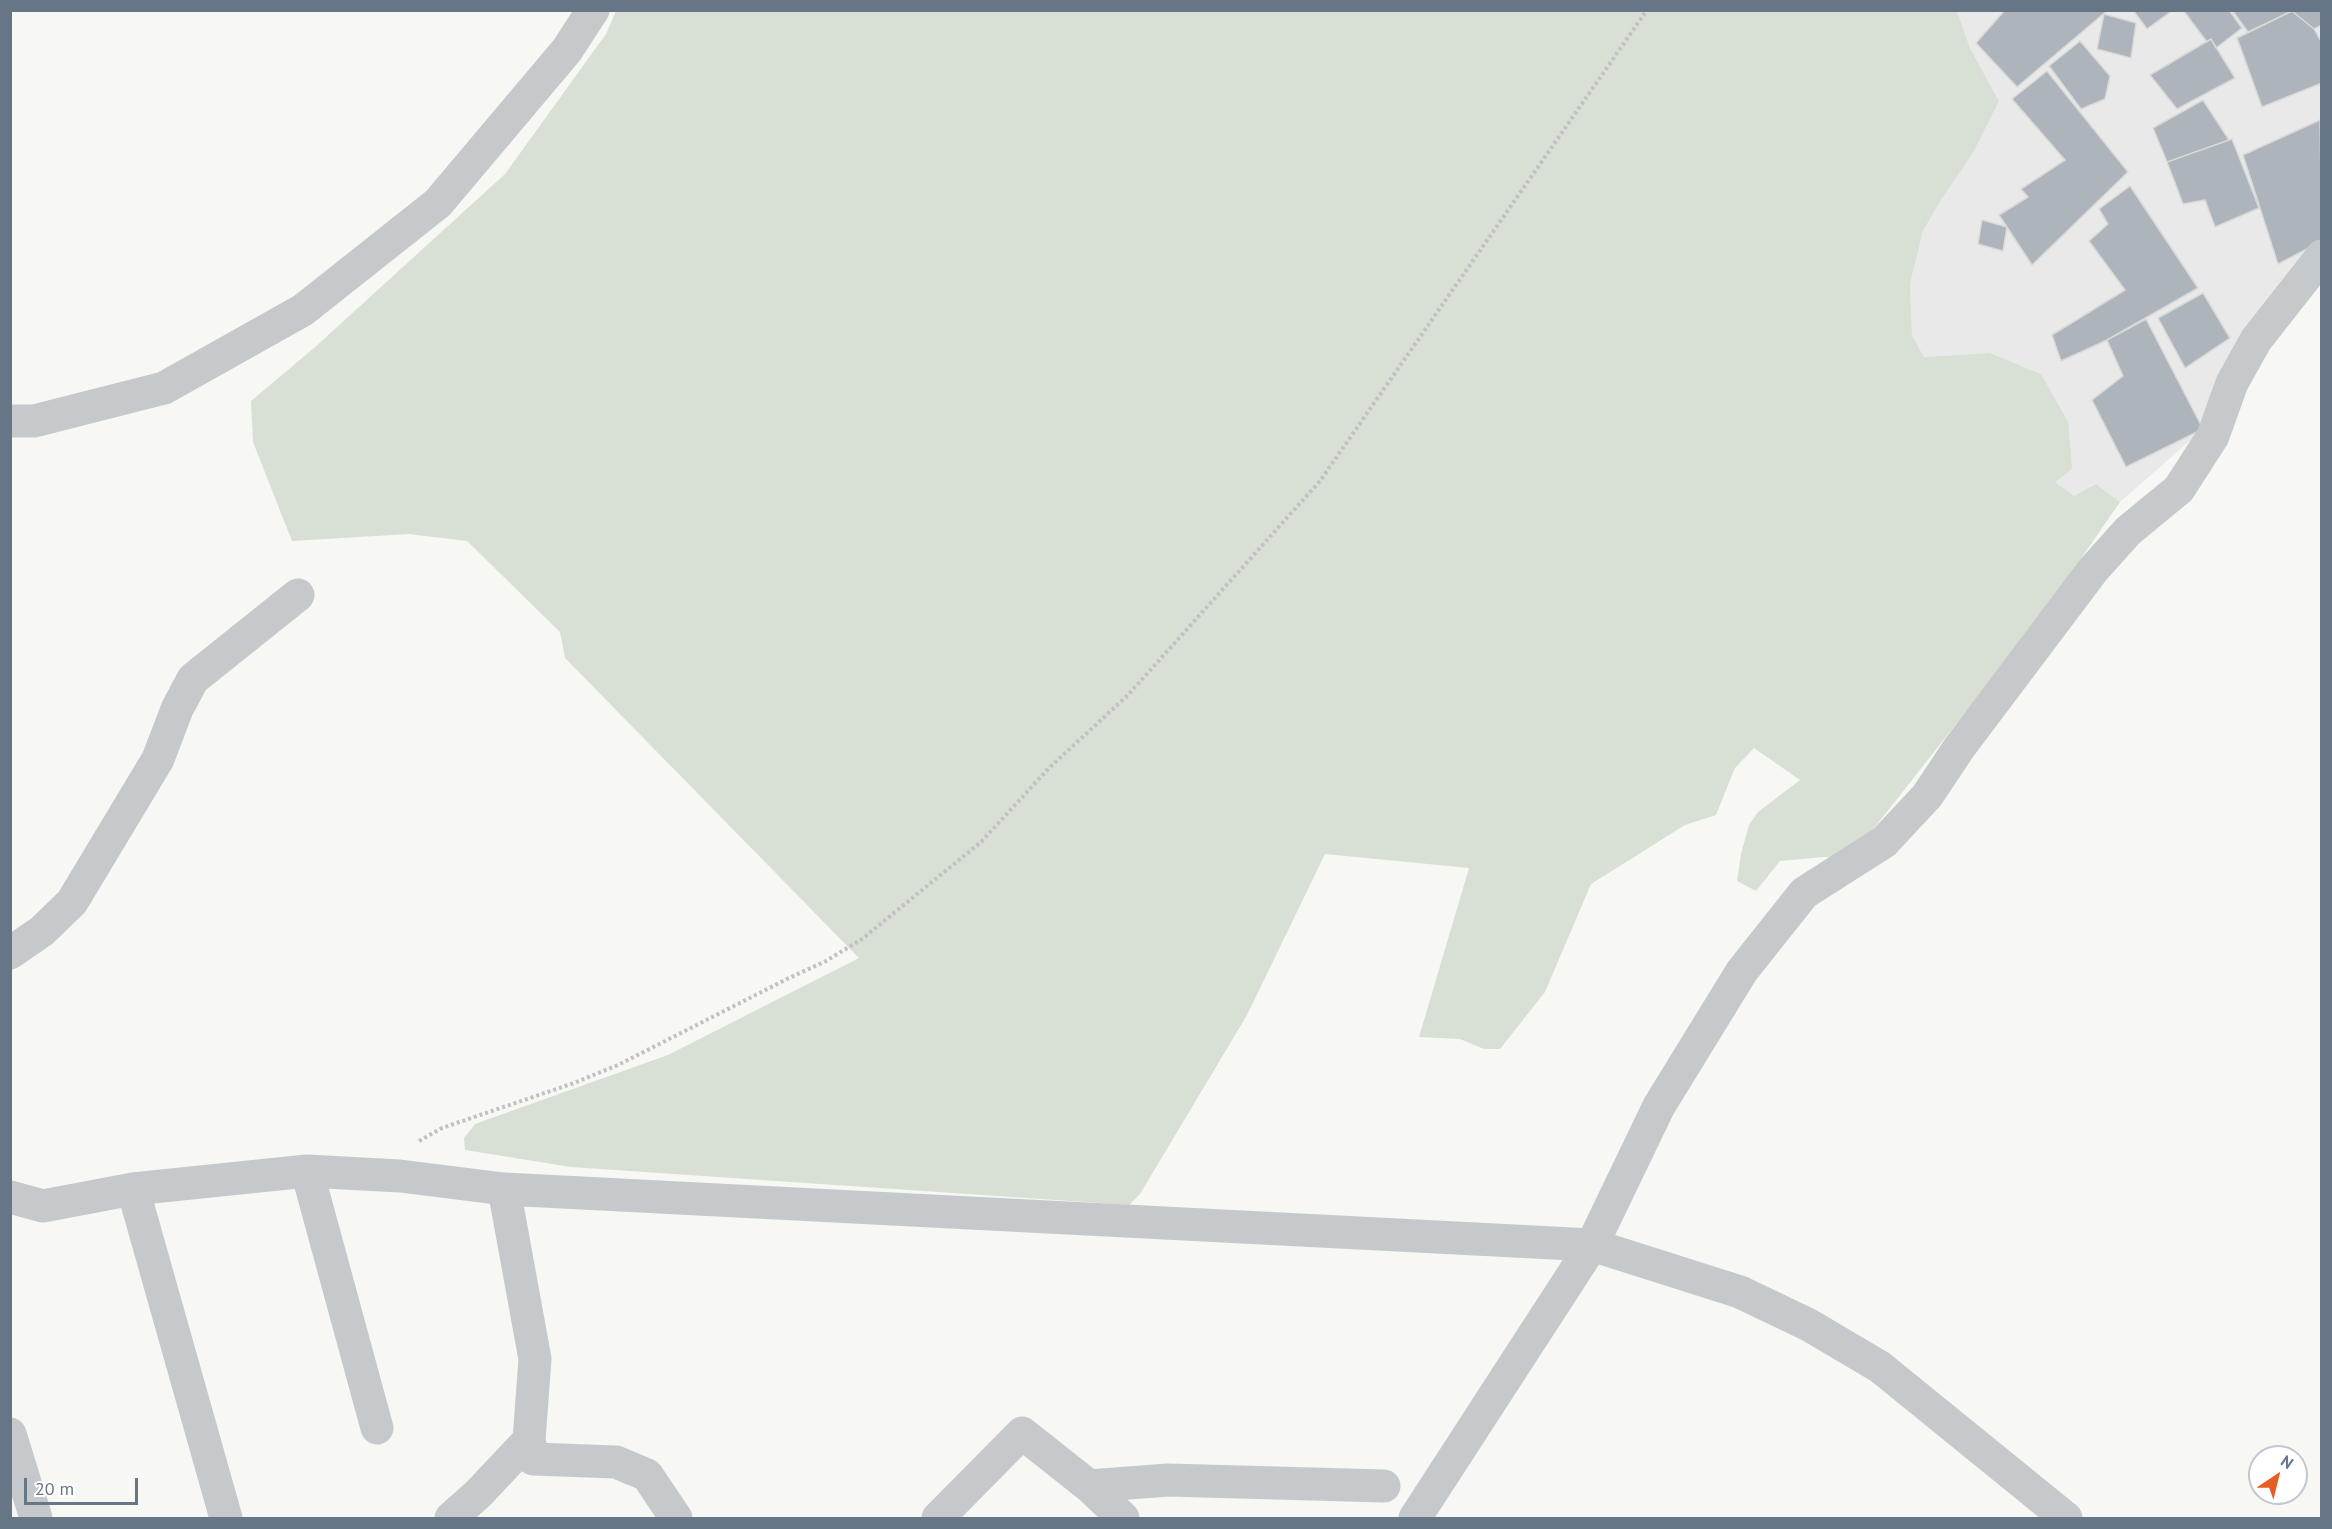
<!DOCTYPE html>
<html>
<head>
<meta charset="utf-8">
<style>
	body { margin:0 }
	#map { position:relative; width:2332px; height:1529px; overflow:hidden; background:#f7f8f4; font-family:"PT Sans",sans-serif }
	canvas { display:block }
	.frame { position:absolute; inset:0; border:12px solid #667686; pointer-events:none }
	.north { position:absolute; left:2248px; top:1445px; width:60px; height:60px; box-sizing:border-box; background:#fff; border:2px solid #c2c8cf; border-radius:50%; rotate:35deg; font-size:16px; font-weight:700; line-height:24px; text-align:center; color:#667686 }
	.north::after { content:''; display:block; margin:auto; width:21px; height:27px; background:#e75e25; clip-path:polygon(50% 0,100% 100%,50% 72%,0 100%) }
	.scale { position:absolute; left:24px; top:1478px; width:114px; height:27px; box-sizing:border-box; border:3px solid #667686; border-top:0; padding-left:8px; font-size:18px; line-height:21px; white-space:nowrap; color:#667686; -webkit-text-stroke:4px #fff; paint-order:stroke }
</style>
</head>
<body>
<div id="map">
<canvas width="2332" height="1529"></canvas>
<div class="frame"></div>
<div class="north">N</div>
<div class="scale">20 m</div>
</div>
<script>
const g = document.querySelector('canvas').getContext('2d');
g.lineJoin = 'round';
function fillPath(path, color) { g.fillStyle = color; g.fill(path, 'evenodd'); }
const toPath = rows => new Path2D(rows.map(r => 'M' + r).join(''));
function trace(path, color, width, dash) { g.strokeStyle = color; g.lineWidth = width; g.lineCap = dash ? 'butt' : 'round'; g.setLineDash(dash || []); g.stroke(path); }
const built = toPath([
	[1957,11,2321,11,2321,245,2203,429,2120,502,2096,484,2074,497,2054,482,2053,398,2041,374,1990,353,1924,357,1912,335,1910,284,1923,231,1999,101,1970,48]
]);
const green = toPath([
	[616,11,1957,11,1970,48,1999,101,1974,151,1941,200,1923,231,1910,284,1912,335,1924,357,1990,353,2041,374,2068,422,2072,469,2055,482,2074,496,2096,484,2120,502,2042,615,1871,832,1837,858,1824,857,1780,861,1756,891,1737,881,1741,854,1749,825,1758,812,1800,780,1754,748,1735,768,1716,815,1685,825,1591,884,1545,992,1500,1049,1484,1049,1460,1039,1419,1037,1469,868,1325,854,1247,1015,1140,1194,1129,1205,571,1167,465,1150,464,1138,475,1124,668,1055,859,958,565,658,560,632,467,541,409,534,292,541,253,442,251,401,314,348,505,174,606,34]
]);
const building = toPath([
	[2005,10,2108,10,2017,87,1976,43,2005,10],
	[2133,10,2173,10,2147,29,2133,10],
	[2183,10,2229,10,2242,28,2216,48,2211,39,2207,42,2183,10],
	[2232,10,2322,10,2322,25,2314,29,2292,11,2248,32,2232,10],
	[2292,11,2314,29,2322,43,2322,83,2262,107,2237,38,2292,11],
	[2104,14,2136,23,2131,58,2097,49,2104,14],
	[2211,39,2235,78,2177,109,2150,75,2211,39],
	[2080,41,2110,76,2105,99,2081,109,2049,66,2080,41],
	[2047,71,2128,172,2032,265,1999,215,2028,197,2021,189,2065,160,2012,99,2047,71],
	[2203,100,2229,140,2167,162,2153,128,2203,100],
	[2320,120,2322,241,2278,264,2243,155,2320,120],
	[2232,139,2259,208,2215,227,2205,200,2183,204,2167,162,2232,139],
	[2130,186,2198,288,2107,340,2061,361,2052,335,2125,290,2089,241,2108,224,2099,209,2130,186],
	[1982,220,2007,227,2003,251,1978,244,1982,220],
	[2203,293,2230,338,2185,368,2158,318,2203,293],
	[2146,319,2203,429,2126,467,2092,400,2123,376,2107,340,2146,319]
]);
const path = toPath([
	[419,1141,442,1128,574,1083,618,1065,787,979,826,961,862,939,981,842,1049,768,1128,695,1320,481,1647,10]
]);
const minor = toPath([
	[10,421,34,421,164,388,303,310,438,203,567,50,593,10],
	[10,953,42,931,72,902,158,759,177,709,193,679,298,595],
	[307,1171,377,1428],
	[133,1189,226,1518],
	[10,1197,43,1206,133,1189,307,1171,400,1176,504,1189,1592,1245,1740,1292,1809,1325,1880,1367,2066,1518],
	[10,1434,36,1518],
	[529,1440,533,1459,616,1462,647,1475,676,1518],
	[1089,1486,1123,1518],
	[451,1518,478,1494,529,1440,535,1359,504,1189],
	[938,1518,1022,1433,1089,1486,1168,1480,1384,1486],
	[1415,1518,1592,1245,1659,1106,1742,971,1804,893,1884,842,1927,796,1959,748,2093,570,2128,531,2179,489,2213,436,2232,383,2256,340,2322,256]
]);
fillPath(built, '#e8e9e8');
fillPath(green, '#d8dfd5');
fillPath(building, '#adb4bb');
trace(building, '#d9d9d7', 1.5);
trace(path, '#bfc1c3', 4, [3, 3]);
trace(minor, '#c5c9cc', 33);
</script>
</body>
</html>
